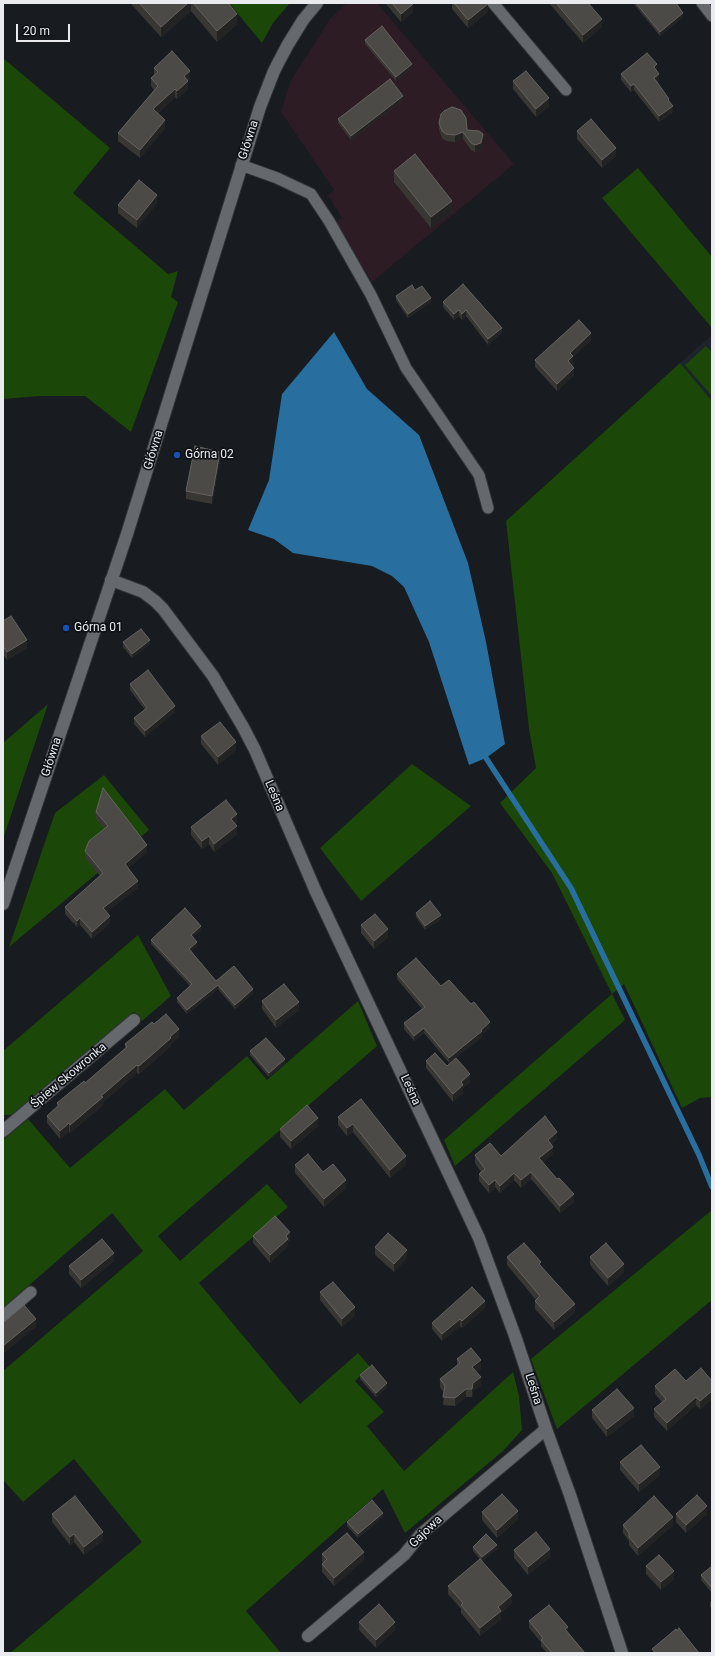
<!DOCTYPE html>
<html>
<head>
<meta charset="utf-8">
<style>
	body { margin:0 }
	#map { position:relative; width:715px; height:1656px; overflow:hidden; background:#181b1f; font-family:Roboto,sans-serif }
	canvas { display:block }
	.frame { position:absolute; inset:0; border:4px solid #e9ebee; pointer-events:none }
	.scale { position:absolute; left:16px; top:24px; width:54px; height:18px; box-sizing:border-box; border:2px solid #e9ebee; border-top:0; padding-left:5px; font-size:12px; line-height:14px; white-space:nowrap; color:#e9ebee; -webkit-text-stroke:3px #0f1216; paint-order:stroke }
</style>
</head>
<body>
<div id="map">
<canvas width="715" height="1656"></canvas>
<div class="frame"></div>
<div class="scale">20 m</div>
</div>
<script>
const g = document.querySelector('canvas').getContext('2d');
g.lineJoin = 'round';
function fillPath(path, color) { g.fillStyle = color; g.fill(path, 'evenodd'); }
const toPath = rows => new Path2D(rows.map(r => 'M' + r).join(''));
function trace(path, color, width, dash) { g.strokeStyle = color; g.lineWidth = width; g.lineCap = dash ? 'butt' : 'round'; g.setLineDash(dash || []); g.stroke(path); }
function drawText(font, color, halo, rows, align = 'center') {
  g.font = font + ' Roboto,sans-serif'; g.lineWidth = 3.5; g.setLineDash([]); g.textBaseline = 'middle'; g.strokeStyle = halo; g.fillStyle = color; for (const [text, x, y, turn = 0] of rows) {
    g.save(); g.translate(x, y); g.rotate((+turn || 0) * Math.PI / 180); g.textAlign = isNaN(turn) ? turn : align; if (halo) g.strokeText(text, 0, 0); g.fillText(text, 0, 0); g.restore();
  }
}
const industrial = toPath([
	[347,3,377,3,514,164,372,282,334,223,342,218,328,195,334,190,281,112,290,82,330,19]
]);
const built = toPath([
	[712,335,712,401,680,363]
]);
const green = toPath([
	[229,3,290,3,273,23,262,43],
	[3,58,110,148,73,193,168,274,178,271,171,297,178,302,131,432,85,396,39,396,3,399],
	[638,168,712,257,712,328,602,198],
	[706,346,712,352,712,396,685,365],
	[680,363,712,401,712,1097,700,1098,682,1108,624,984,612,994,625,1020,455,1166,444,1140,612,994,552,873,500,803,536,768,529,729,506,521],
	[48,704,3,839,3,743],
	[412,764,471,806,361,901,320,848],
	[104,775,149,830,9,947,55,813],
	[138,935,171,996,142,1021,134,1012,13,1115,3,1115,3,1051],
	[358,1001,377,1046,158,1236,180,1261,267,1184,288,1207,199,1283,300,1404,358,1353,370,1367,355,1381,384,1412,367,1426,404,1471,513,1372,519,1396,522,1430,503,1451,405,1533,383,1489,246,1611,281,1653,10,1653,142,1542,74,1459,23,1502,3,1480,3,1371,143,1251,112,1213,3,1308,3,1140,28,1119,70,1168,165,1089,184,1110,247,1056,267,1080],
	[712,1210,712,1300,557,1429,531,1359]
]);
const water = toPath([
	[334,332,367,389,419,435,468,563,486,642,505,744,486,758,469,765,429,642,404,587,392,576,372,566,293,553,274,539,248,530,269,480,282,394]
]);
const stream = toPath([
	[486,758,571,888,699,1155,712,1187]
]);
const lane = toPath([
	[493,3,566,90],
	[702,3,712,16],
	[241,165,277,178,311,194,329,221,371,295,406,368,479,475,488,508],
	[3,1316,31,1292]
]);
const street = toPath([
	[111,580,143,592,155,601,163,609,213,676,243,727,255,750,316,892,479,1238,515,1336,546,1429,570,1495,622,1653],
	[3,1131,134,1020],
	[308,1636,404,1555,421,1534,546,1429]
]);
const secondary = toPath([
	[3,904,127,534,260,107,274,71,287,46,303,20,317,3]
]);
const wall = toPath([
	[132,3,228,3,237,24,217,42,191,11,161,37,132,5],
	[386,3,412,3,413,12,401,22,386,4],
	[452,3,454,3,488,12,468,28,452,9],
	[549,3,588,3,602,27,583,43],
	[633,3,676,3,683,17,660,36],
	[365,40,412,68,396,81,365,44],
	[154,68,190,79,188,80,188,89,177,99,175,97,158,113,165,128,140,158,118,141,118,133,154,90,151,86,151,78,154,75],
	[656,70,659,80,657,82,669,101,673,112,659,122,634,90,631,92,621,80,621,74],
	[513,81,549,106,536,117,513,89],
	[403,100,351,140,338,123,338,119],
	[439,123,467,130,483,142,481,150,475,152,471,150,463,139,455,142,446,141,442,138,439,130],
	[577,131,616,156,602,168,577,139],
	[394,171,452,212,431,228,394,182],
	[157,203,137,228,118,213,118,205],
	[463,284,502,333,488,345,466,316,462,320,459,316,454,320,443,307,443,302],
	[415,290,431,302,408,318,396,300,396,296],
	[591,340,573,357,573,363,572,365,574,375,557,391,535,367,535,360],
	[220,460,212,504,186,499,186,491],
	[3,621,27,648,7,660,3,654],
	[123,642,150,644,132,658,123,647],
	[130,684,175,712,145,737,134,724,134,718,145,710,130,690],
	[201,736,236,750,218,765,201,744],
	[96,812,147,852,128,868,138,888,106,912,110,923,92,939,80,925,77,927,65,914,65,907,100,876,85,858,85,851,105,829,96,819],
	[237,822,235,824,237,834,214,852,209,844,202,849,191,835,191,827],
	[416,913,441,919,425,930,416,917],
	[361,925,388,937,374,949,361,933],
	[201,930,193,937,197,946,191,951,216,981,253,993,235,1009,218,989,187,1014,177,1002,177,998,190,986,151,944,151,940],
	[397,974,441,986,490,1028,482,1034,482,1037,449,1063,424,1033,414,1041,404,1029,404,1023,422,1009,397,979],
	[262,1001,299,1010,276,1028,262,1009],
	[154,1024,179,1037,171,1044,171,1046,139,1074,137,1073,103,1102,103,1105,70,1133,69,1131,60,1139,47,1123,47,1116,57,1107,57,1103,85,1083,125,1048,125,1044],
	[250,1051,285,1063,269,1077,250,1055],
	[426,1061,447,1066,470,1082,463,1088,463,1093,453,1102,426,1068],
	[361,1099,406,1164,390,1178,353,1132,347,1136,338,1125,338,1117],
	[318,1126,291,1149,280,1137,280,1129],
	[557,1139,551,1145,553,1154,543,1162,574,1202,560,1213,531,1179,521,1188,514,1180,500,1193,495,1187,489,1193,479,1181,479,1174,481,1172,475,1163,475,1155,501,1156],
	[295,1165,323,1172,346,1188,324,1207,295,1173],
	[253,1236,290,1240,288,1242,288,1246,270,1263,253,1243],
	[375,1247,407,1258,394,1272,375,1255],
	[507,1257,541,1266,575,1312,554,1330,535,1309,535,1301,536,1300,507,1265],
	[590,1257,624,1272,608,1286,590,1265],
	[114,1261,81,1288,69,1274,69,1266],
	[320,1292,355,1315,342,1327,320,1300],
	[485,1308,462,1328,460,1326,442,1341,432,1329,432,1323],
	[457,1359,481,1368,476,1372,481,1385,473,1391,472,1397,466,1397,455,1406,443,1405,444,1393,440,1387,440,1379,457,1365],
	[360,1375,387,1387,376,1397,360,1379],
	[686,1381,712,1381,712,1399,700,1409,696,1405,667,1431,654,1417,654,1409,662,1402,655,1394,655,1386],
	[592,1410,634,1416,607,1437,592,1418],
	[620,1462,660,1475,639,1492,620,1470],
	[482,1512,518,1519,497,1538,482,1520],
	[52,1514,103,1540,84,1555,74,1542,70,1545,52,1522],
	[676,1514,707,1514,686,1533,676,1522],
	[383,1517,358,1538,347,1526,347,1522],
	[623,1525,673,1525,638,1556,629,1545,629,1541,623,1533],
	[473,1547,497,1549,482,1561,512,1603,501,1613,501,1619,480,1636,461,1613,461,1609,448,1594,448,1586,480,1559,473,1551],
	[514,1550,550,1557,528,1575,514,1558],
	[322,1554,364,1560,334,1586,322,1572,322,1564,323,1563,322,1562],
	[646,1566,674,1579,661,1590,646,1574],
	[712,1566,712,1593,701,1580,701,1575],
	[712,1600,712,1609,710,1607,710,1602],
	[529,1621,568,1633,585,1653,547,1653,541,1646,541,1642,529,1628],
	[359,1622,395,1630,376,1648,359,1630]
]);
const shadedWall = toPath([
	[188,3,191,3,191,11,161,37,161,27],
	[413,4,413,12,401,22,401,14],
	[488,4,488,12,468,28,468,20],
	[683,13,683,17,660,36,660,32],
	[237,14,237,24,217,42,217,31],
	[602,19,602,27,583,43,583,35],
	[412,64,412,68,396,81,396,77],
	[657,64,657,70,654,67],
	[190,71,190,79,184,84,184,76],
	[659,74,659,80,654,84,654,78],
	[188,81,188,89,177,99,177,91],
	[634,84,634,90,631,92,631,86],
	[175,89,175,97,153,117,153,109],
	[403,96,403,100,351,140,351,136],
	[549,98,549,106,536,117,536,109],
	[673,106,673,112,659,122,659,116],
	[165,120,165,128,140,158,140,150],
	[463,132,463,139,455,142,455,135],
	[483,134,483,142,481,150,475,152,475,145],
	[616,148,616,156,602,168,602,160],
	[157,195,157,203,137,228,137,220],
	[452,201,452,212,431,228,431,217],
	[431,298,431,302,408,318,408,314],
	[459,310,459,316,454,320,454,314],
	[466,310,466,316,462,320,462,314],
	[502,328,502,333,488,345,488,339],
	[591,333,591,340,573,357,573,363,568,368,568,361,570,353],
	[574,368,574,375,557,391,557,384],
	[220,452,220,460,212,504,212,496],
	[27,640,27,648,7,660,7,652],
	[150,640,150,644,132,658,132,654],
	[175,706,175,712,145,737,145,731],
	[236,742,236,750,218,765,218,757],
	[237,814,237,822,231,827,231,819],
	[237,826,237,834,214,852,214,844],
	[209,836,209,844,202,849,202,841],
	[147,845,147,852,125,871,125,864],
	[138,881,138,888,103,915,103,908],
	[441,915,441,919,425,930,425,926],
	[110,916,110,923,92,939,92,932],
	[80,918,80,925,77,927,77,921],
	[201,926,201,930,191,939,191,935],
	[388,929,388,937,374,949,374,941],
	[197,942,197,946,189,953,189,949],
	[218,985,218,989,187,1014,187,1010],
	[253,989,253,993,235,1009,235,1005],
	[299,1002,299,1010,276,1028,276,1020],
	[490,1022,490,1028,482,1034,482,1037,449,1063,449,1058],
	[424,1028,424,1033,414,1041,414,1036],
	[179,1029,179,1037,171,1044,171,1046,139,1074,139,1066,170,1037],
	[285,1059,285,1063,269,1077,269,1073],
	[137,1065,137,1073,103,1102,103,1105,70,1133,70,1125,101,1096],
	[470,1074,470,1082,463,1088,463,1093,453,1102,453,1094,461,1082],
	[318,1118,318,1126,291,1149,291,1141],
	[69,1123,69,1131,60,1139,60,1131],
	[353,1124,353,1132,347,1136,347,1128],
	[557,1132,557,1139,548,1148,548,1140],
	[553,1147,553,1154,539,1166,539,1158],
	[406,1156,406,1164,390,1178,390,1170],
	[531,1172,531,1179,521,1188,521,1180],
	[514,1173,514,1180,500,1193,500,1186],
	[346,1180,346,1188,324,1207,324,1199],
	[495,1180,495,1187,489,1193,489,1185],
	[574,1194,574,1202,560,1213,560,1206],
	[290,1232,290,1240,288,1242,288,1246,270,1263,270,1255,286,1236],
	[407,1250,407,1258,394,1272,394,1264],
	[114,1253,114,1261,81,1288,81,1280],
	[624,1264,624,1272,608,1286,608,1278],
	[485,1301,485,1308,462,1328,462,1321],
	[575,1304,575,1312,554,1330,554,1322],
	[355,1307,355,1315,342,1327,342,1319],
	[36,1319,36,1327,3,1354,3,1346],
	[460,1319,460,1326,442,1341,442,1334],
	[481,1360,481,1368,472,1375,472,1367],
	[481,1377,481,1385,473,1391,472,1397,472,1389,473,1383],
	[387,1383,387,1387,376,1397,376,1393],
	[466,1389,466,1397,455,1406,455,1398],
	[712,1391,712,1399,700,1409,700,1401],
	[696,1397,696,1405,667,1431,667,1423],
	[634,1408,634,1416,607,1437,607,1429],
	[660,1467,660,1475,639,1492,639,1484],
	[707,1506,707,1514,686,1533,686,1525],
	[518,1511,518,1519,497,1538,497,1530],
	[383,1513,383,1517,358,1538,358,1534],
	[673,1517,673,1525,638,1556,638,1548],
	[103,1532,103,1540,84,1555,84,1547],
	[74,1534,74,1542,70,1545,70,1537],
	[497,1545,497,1549,482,1562,482,1557],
	[550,1549,550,1557,528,1575,528,1567],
	[364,1552,364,1560,334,1586,334,1578],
	[674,1571,674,1579,661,1590,661,1582],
	[512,1595,512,1603,501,1613,501,1619,480,1636,480,1628,498,1607],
	[395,1622,395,1630,376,1648,376,1640],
	[568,1627,568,1633,565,1629]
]);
const building = toPath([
	[139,3,188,3,161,27,139,3],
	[193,3,228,3,237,14,217,31,193,3],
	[392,3,412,3,413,4,401,14,392,3],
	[454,3,488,3,488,4,468,20,454,3],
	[556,3,588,3,602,19,583,35,556,3],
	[636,3,676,3,683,13,660,32,636,3],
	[382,26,412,64,396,77,365,40,382,26],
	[172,51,190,71,184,76,188,81,177,91,175,89,153,109,165,120,140,150,118,133,158,86,151,78,158,72,154,68,172,51],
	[647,53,657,64,654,67,659,74,654,78,669,99,668,100,673,106,659,116,634,84,631,86,621,74,647,53],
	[526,71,549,98,536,109,513,81,526,71],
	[390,79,403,96,351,136,338,119,390,79],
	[452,107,461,110,466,118,467,130,479,131,483,134,481,143,475,145,471,143,463,132,455,135,446,134,442,131,439,123,441,114,444,111,452,107],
	[591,119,616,148,602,160,577,131,591,119],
	[415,154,452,201,431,217,394,171,415,154],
	[139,180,157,195,137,220,118,205,139,180],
	[463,284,502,328,488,339,466,310,462,314,459,310,454,314,443,302,463,284],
	[412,285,415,290,422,286,431,298,408,314,396,296,412,285],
	[579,320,591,333,570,353,573,356,568,361,574,368,557,384,535,360,579,320],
	[195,446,220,452,212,496,186,491,195,446],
	[11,616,27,640,7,652,3,646,3,621,11,616],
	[141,629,150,640,132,654,123,642,141,629],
	[148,670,175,706,145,731,134,718,147,708,130,684,148,670],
	[220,722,236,742,218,757,201,736,220,722],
	[103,788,147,845,125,864,138,881,103,908,110,916,92,932,80,918,77,921,65,907,103,873,85,851,89,841,108,826,96,812,103,788],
	[226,800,237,814,231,819,237,826,214,844,209,836,202,841,191,827,226,800],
	[430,901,441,915,425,926,416,913,430,901],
	[185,908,201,926,191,935,197,942,189,949,216,981,234,966,253,989,235,1005,218,985,187,1010,177,998,192,984,151,940,185,908],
	[375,914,388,929,374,941,361,925,375,914],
	[416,958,441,986,449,980,471,1004,474,1002,490,1022,481,1030,482,1031,449,1058,424,1028,414,1036,404,1023,425,1007,397,974,416,958],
	[284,984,299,1002,276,1020,262,1001,284,984],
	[166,1014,179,1029,170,1037,171,1038,139,1066,137,1065,101,1096,103,1097,70,1125,69,1123,60,1131,47,1116,59,1105,57,1103,84,1081,85,1083,127,1047,125,1044,152,1022,154,1024,166,1014],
	[266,1038,285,1059,269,1073,250,1051,266,1038],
	[435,1053,447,1066,456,1058,470,1074,461,1082,463,1085,453,1094,426,1061,435,1053],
	[361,1099,406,1156,390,1170,353,1124,347,1128,338,1117,361,1099],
	[307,1105,318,1118,291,1141,280,1129,307,1105],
	[545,1116,557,1132,548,1140,553,1147,539,1158,557,1179,559,1178,574,1194,560,1206,531,1172,521,1180,514,1173,500,1186,495,1180,489,1185,479,1174,485,1169,475,1155,490,1143,501,1156,545,1116],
	[308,1154,323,1172,333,1164,346,1180,324,1199,295,1165,308,1154],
	[275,1216,290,1232,286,1236,288,1239,270,1255,253,1236,275,1216],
	[388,1233,407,1250,394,1264,375,1247,388,1233],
	[102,1239,114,1253,81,1280,69,1266,102,1239],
	[524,1243,541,1262,539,1264,575,1304,554,1322,535,1301,540,1296,507,1257,524,1243],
	[606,1243,624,1264,608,1278,590,1257,606,1243],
	[333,1282,355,1307,342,1319,320,1292,333,1282],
	[472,1287,485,1301,462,1321,460,1319,442,1334,432,1323,472,1287],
	[24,1305,36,1319,3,1346,3,1323,24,1305],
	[471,1348,481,1360,472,1367,481,1377,473,1383,472,1389,466,1389,455,1398,443,1397,445,1386,440,1379,460,1363,457,1359,471,1348],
	[372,1365,387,1383,376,1393,360,1375,372,1365],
	[701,1368,712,1381,712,1391,700,1401,696,1397,667,1423,654,1409,666,1399,655,1386,675,1369,686,1381,701,1368],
	[617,1389,634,1408,607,1429,592,1410,617,1389],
	[641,1445,660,1467,639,1484,620,1462,641,1445],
	[502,1494,518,1511,497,1530,482,1512,502,1494],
	[697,1495,707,1506,686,1525,676,1514,697,1495],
	[75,1496,103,1532,84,1547,74,1534,70,1537,52,1514,75,1496],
	[654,1496,673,1517,638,1548,629,1537,629,1533,623,1525,654,1496],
	[372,1500,383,1513,358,1534,347,1522,372,1500],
	[536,1532,550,1549,528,1567,514,1550,536,1532],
	[347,1533,364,1552,334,1578,322,1564,327,1559,322,1554,347,1533],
	[486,1534,497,1545,482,1557,473,1547,486,1534],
	[659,1555,674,1571,661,1582,646,1566,659,1555],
	[480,1559,512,1595,498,1607,501,1611,480,1628,461,1605,463,1603,448,1586,480,1559],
	[712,1566,712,1588,701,1575,712,1566],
	[379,1604,395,1622,376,1640,359,1622,379,1604],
	[549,1605,568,1627,565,1629,585,1653,552,1653,541,1640,543,1638,529,1621,549,1605],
	[679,1628,699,1653,655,1653,652,1649,676,1629,677,1631,679,1628]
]);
const markers = [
	[177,455,4,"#1a4fb4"],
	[66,628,4,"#1a4fb4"]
];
const streetNames = [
	["Główna",249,140,-72],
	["Główna",154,450,-73],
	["Główna",52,757,-72],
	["Leśna",274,796,67],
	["Śpiew Skowronka",69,1076,-40],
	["Leśna",410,1090,65],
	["Leśna",533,1389,72],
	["Gajowa",426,1532,-44]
];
const poiNames = [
	["Górna 02",185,455],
	["Górna 01",74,628]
];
fillPath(industrial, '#2d1c24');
fillPath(built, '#1d242c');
fillPath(green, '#1b4709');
fillPath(water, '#286fa0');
trace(stream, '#286fa0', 5.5);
trace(lane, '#323437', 13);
trace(street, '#323437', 14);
trace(secondary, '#323437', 14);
trace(lane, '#65696e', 11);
trace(street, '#65696e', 12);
trace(secondary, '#65696e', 12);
fillPath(wall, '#393733');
fillPath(shadedWall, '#242323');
fillPath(building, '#4c4a47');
trace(building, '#656361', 1);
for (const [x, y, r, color] of markers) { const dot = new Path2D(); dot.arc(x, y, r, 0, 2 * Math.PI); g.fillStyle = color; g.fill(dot); trace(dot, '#0f1216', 1.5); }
drawText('12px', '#e9ebee', '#0f1216', streetNames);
drawText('12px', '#e9ebee', '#0f1216', poiNames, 'left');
</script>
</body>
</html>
